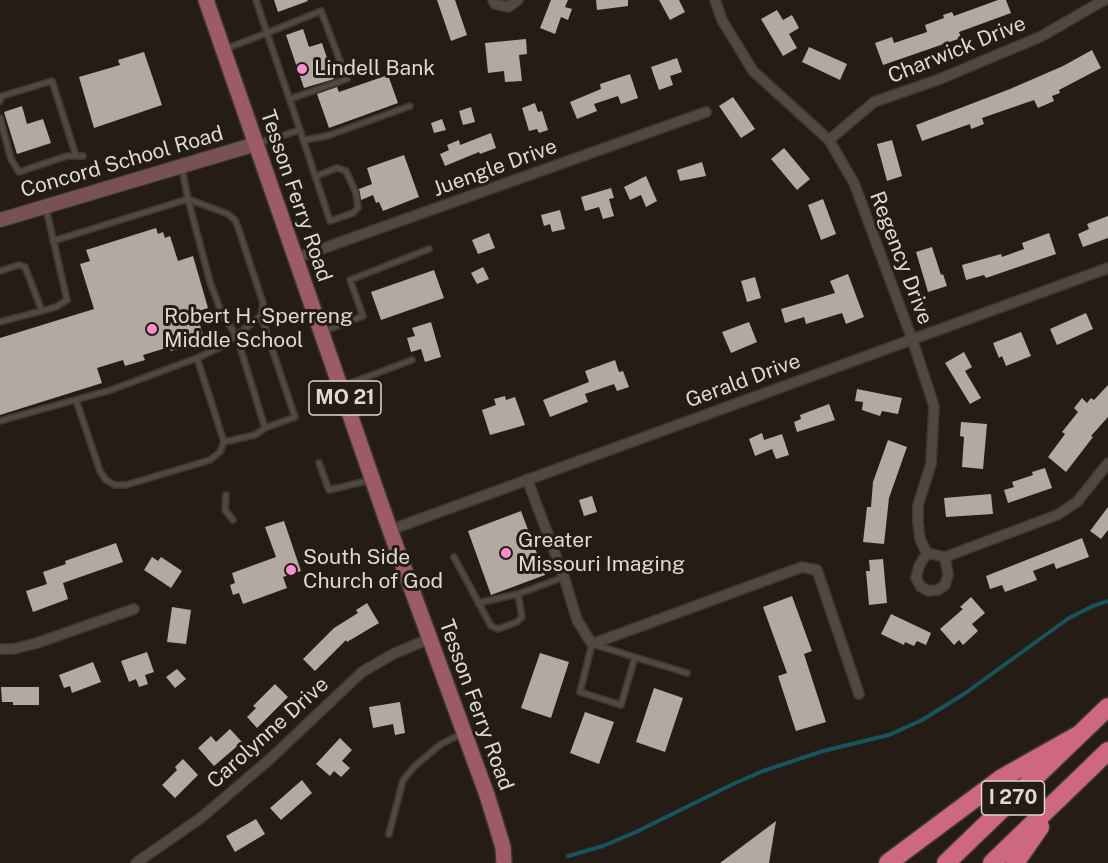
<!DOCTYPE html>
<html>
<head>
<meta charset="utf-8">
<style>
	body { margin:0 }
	canvas { display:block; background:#241c15 }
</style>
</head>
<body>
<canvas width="1108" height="863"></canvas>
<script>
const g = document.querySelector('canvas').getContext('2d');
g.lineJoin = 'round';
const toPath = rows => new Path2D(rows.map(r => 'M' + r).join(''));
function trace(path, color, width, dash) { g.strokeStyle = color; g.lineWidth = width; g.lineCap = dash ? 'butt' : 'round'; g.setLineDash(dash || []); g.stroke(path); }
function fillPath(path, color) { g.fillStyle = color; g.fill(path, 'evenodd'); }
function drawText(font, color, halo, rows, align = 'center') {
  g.font = font + ' "Public Sans",sans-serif'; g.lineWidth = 6; g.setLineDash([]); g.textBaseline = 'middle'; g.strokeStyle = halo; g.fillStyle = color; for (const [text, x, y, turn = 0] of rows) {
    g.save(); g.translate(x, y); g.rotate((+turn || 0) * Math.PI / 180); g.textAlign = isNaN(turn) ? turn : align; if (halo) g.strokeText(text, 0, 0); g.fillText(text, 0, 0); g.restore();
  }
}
const stream = toPath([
	[568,856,603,846,636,832,731,785,763,771,823,751,889,735,922,720,964,694,1069,618,1093,606,1108,601]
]);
const building = toPath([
	[274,0,307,0,308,1,278,12],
	[437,0,455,0,467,35,451,41],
	[551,0,568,0,565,7,572,9,568,20,561,17,555,34,540,28],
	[596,0,628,0,628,6,597,10],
	[659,0,679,0,685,12,670,20],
	[998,0,1006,0,1011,13,959,32,961,38,883,65,875,43,892,37,894,43,927,32,925,25,944,18,943,15,952,12,954,16],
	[777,10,783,20,792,15,799,28,789,34,797,48,783,56,761,19],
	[303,29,309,47,322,43,334,79,304,88,286,35],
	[526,39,527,54,519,55,522,81,505,82,504,71,488,73,485,43],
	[809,47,847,64,840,80,802,62],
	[1092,50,1101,68,1059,90,1060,93,1052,96,1054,101,1038,108,1034,100,982,118,984,124,971,129,970,124,922,141,916,125,1010,89,1063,66],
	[144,52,162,105,94,128,79,77,120,65,118,60],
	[677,58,682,72,670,76,673,85,659,90,651,67],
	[630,74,638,98,621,104,618,96,594,104,597,111,577,119,570,102,601,89,600,84],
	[388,75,398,103,329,128,317,94,337,87,339,92],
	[733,97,755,129,741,138,719,106],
	[535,103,538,112,542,111,548,130,539,133,537,129,529,131,522,108],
	[22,106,27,124,43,119,51,143,17,154,4,112],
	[471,107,475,122,463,125,459,111],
	[442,119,446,130,434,133,431,123],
	[491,133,496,148,480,154,479,152,445,166,440,154,449,150,447,145,459,140,460,145],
	[892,140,902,176,887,181,877,144],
	[784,148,810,179,797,190,771,159],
	[404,155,419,197,383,211,379,202,376,203,373,195,361,200,359,189,372,184,367,168],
	[702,162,706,176,680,181,677,170],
	[646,176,657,201,646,207,641,195,630,200,624,187],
	[611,188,614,198,609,199,614,216,603,219,599,207,585,211,581,197],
	[823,199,836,234,821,240,808,205],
	[560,210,565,229,552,232,550,224,544,226,541,215],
	[1108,216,1108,238,1083,247,1078,234,1089,229,1087,224],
	[156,228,158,234,163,232,165,238,170,236,178,261,193,256,208,308,196,312,203,335,187,340,189,346,171,351,169,347,143,355,145,360,125,366,123,360,97,368,102,383,0,415,0,338,94,309,80,264,90,261,86,250],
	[489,233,495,248,478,254,472,240],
	[1049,233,1056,254,986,278,984,275,966,280,962,265,1001,254,1002,257,1024,249,1022,243],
	[932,247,941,275,943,274,947,286,928,292,916,252],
	[483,267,489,279,477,284,471,273],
	[434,270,444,298,381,320,371,292],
	[848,274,864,317,846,324,842,313,806,324,804,317,785,323,781,309,835,293,830,281],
	[755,277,761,298,747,302,741,281],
	[1086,313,1093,329,1057,345,1050,329],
	[431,322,441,357,425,362,421,349,411,352,407,338,415,336,412,328],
	[749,322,757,342,731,353,722,332],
	[1021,332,1031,356,1006,366,1002,356,999,358,993,343],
	[964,352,972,367,965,371,981,398,970,404,945,363],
	[615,360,619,372,623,371,629,387,617,391,614,384,585,394,588,402,550,417,543,400,589,382,585,371],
	[1108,385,1108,417,1091,436,1093,437,1066,472,1048,457,1065,434,1062,432,1078,412,1074,408,1082,398,1087,403,1091,398,1094,400],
	[857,389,902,398,898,414,882,411,880,416,862,410,863,402,855,401],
	[505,396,506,400,515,397,525,425,490,435,482,410,496,405,494,399],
	[829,404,835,420,797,432,794,422,801,419,800,415],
	[961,422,987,424,983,469,962,467,964,437,960,436],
	[762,433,764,440,782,434,789,455,776,459,772,449,755,456,749,439],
	[888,440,907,447,889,498,884,544,863,542,867,507,871,507,873,482],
	[1045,468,1052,488,1008,503,1004,490,1014,487,1012,482,1033,475,1032,472],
	[991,494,993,514,946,517,944,498],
	[592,496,597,512,584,516,579,500],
	[1108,507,1108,530,1101,539,1090,531],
	[521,511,545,575,491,595,468,531],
	[284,521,301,571,283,577,287,588,243,604,239,593,233,595,230,585,235,583,232,573,276,557,265,527],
	[1082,538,1089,557,1056,569,1054,563,1033,571,1037,580,1005,592,1002,585,990,589,986,576],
	[116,543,123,562,63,583,68,599,33,612,26,591,47,584,43,572,66,564,65,561],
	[152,557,158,561,161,557,182,571,171,588,144,570],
	[883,559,887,603,869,605,866,571,870,571,869,560],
	[792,596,812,651,804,654,826,722,796,731,778,676,787,673,763,607],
	[971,597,985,613,972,624,978,631,963,645,959,640,954,645,940,629,963,609,960,607],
	[367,603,379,623,347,642,346,640,315,671,303,659,334,628,358,613,356,610],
	[172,607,191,610,186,644,167,642],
	[891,614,931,633,926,645,917,641,914,646,905,642,904,645,881,634],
	[147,652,154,672,145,675,148,684,139,687,136,679,129,682,121,661],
	[540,653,569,662,551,718,521,708],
	[93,662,101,682,72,693,70,686,64,688,59,675],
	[177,669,186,679,175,688,166,677],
	[275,684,288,697,257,728,247,717,256,708,253,706],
	[1,687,39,687,39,705,13,705,13,702,2,702],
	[654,688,683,698,665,752,636,742],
	[400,702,405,733,395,735,393,724,373,728,369,707],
	[585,712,614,722,599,764,570,753],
	[230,729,242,742,214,766,198,748,211,736,216,742],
	[340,738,352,750,342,761,350,768,341,777,334,771,330,776,316,764],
	[183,759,198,775,175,798,162,785,177,770,175,767],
	[302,780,312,793,281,820,270,808],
	[256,819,265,834,235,852,226,836],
	[776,821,769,863,720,863]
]);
const lane = toPath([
	[256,0,267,33,321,11,347,79,290,99],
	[225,49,267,33,300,130],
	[0,101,2,96,52,81,76,156],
	[0,118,11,159,19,172,67,156,83,156],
	[304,140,327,136,410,106],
	[259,143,300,130,330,221,353,213,358,208,356,193,346,171,337,168,316,176],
	[188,199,228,214,235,220,239,230,263,303,261,316,295,417,265,428,237,337,222,314,210,282,188,199],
	[53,241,188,199,182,168],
	[0,271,19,265,25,267,42,311],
	[0,322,56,307,67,300,46,208],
	[324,331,363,316,350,280,429,249],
	[197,358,224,442,255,435,265,428],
	[343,386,412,360],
	[76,400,100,471,106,480,115,485,126,485,210,460,220,452,224,442],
	[0,421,111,390,197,358,223,346,261,316],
	[319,463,329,490,371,480],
	[226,495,225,510,233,520],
	[454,557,491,626,498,629,517,622,522,617,518,594,564,577],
	[478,603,518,594],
	[635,657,621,705,580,692,592,644,687,673],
	[389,834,403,780,415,766,441,744,461,734]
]);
const street = toPath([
	[493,0,495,4,508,7,518,0],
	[715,0,722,20,753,71,829,140,854,183,912,339,934,406,931,464,918,505,918,522,920,539,927,553,945,557],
	[829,140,874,102,940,79,1042,36,1104,0],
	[296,258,706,112],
	[527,479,564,577,577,620,592,644,802,567,817,570,859,694],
	[390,530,1108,268],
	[927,553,919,566,916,578,921,587,929,591,938,590,945,585,948,575,945,557],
	[945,557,1057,515,1077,502,1108,463],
	[0,649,13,649,37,643,134,609],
	[136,863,202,817,270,759,362,672,393,654,429,639]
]);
const secondary = toPath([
	[0,220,256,144]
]);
const primary = toPath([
	[206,0,390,530,487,795,503,847,504,863]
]);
const highway = toPath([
	[888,863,1002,778,1080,734],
	[946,863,1108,707],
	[992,863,1108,751],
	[1015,863,1040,827]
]);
const markers = [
	[302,69,6,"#f690d0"],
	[152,329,6,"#f690d0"],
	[506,553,6,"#f690d0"],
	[291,570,6,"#f690d0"]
];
const shields = [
	[345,398,72],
	[1013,798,63]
];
const shieldNames = [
	["MO 21",345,398],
	["I 270",1013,798]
];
const streetNames = [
	["Charwick Drive",957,50,-22],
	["Concord School Road",122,162,-16],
	["Juengle Drive",495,168,-20],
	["Tesson Ferry Road",296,196,71],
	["Regency Drive",901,258,69],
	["Gerald Drive",743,381,-20],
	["Tesson Ferry Road",476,705,70],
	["Carolynne Drive",268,733,-42]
];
const poiNames = [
	["Lindell Bank",314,69],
	["Robert H. Sperreng",164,317],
	["Middle School",164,341],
	["Greater",518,541],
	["Missouri Imaging",518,565],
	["South Side",303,558],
	["Church of God",303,582]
];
trace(stream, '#17545c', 4);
fillPath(building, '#b4a9a1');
trace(lane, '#3f3935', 8);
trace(street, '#3f3935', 12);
trace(secondary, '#3f3935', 16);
trace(primary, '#3f3935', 18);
trace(highway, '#3f3935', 21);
trace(lane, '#524841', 4.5);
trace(street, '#524841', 9);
trace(secondary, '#775154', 14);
trace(primary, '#9c5b67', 15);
trace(highway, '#ce6780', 18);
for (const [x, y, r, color] of markers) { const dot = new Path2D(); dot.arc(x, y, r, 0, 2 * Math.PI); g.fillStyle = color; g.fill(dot); trace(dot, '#241c15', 2); }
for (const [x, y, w] of shields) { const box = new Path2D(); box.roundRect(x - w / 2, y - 17, w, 34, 4.5); g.fillStyle = '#241c15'; g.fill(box); trace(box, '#ded9d4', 1.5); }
drawText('bold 20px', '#ded9d4', null, shieldNames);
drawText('21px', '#ded9d4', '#241c15', streetNames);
drawText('21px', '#ded9d4', '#241c15', poiNames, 'left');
</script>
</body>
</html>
